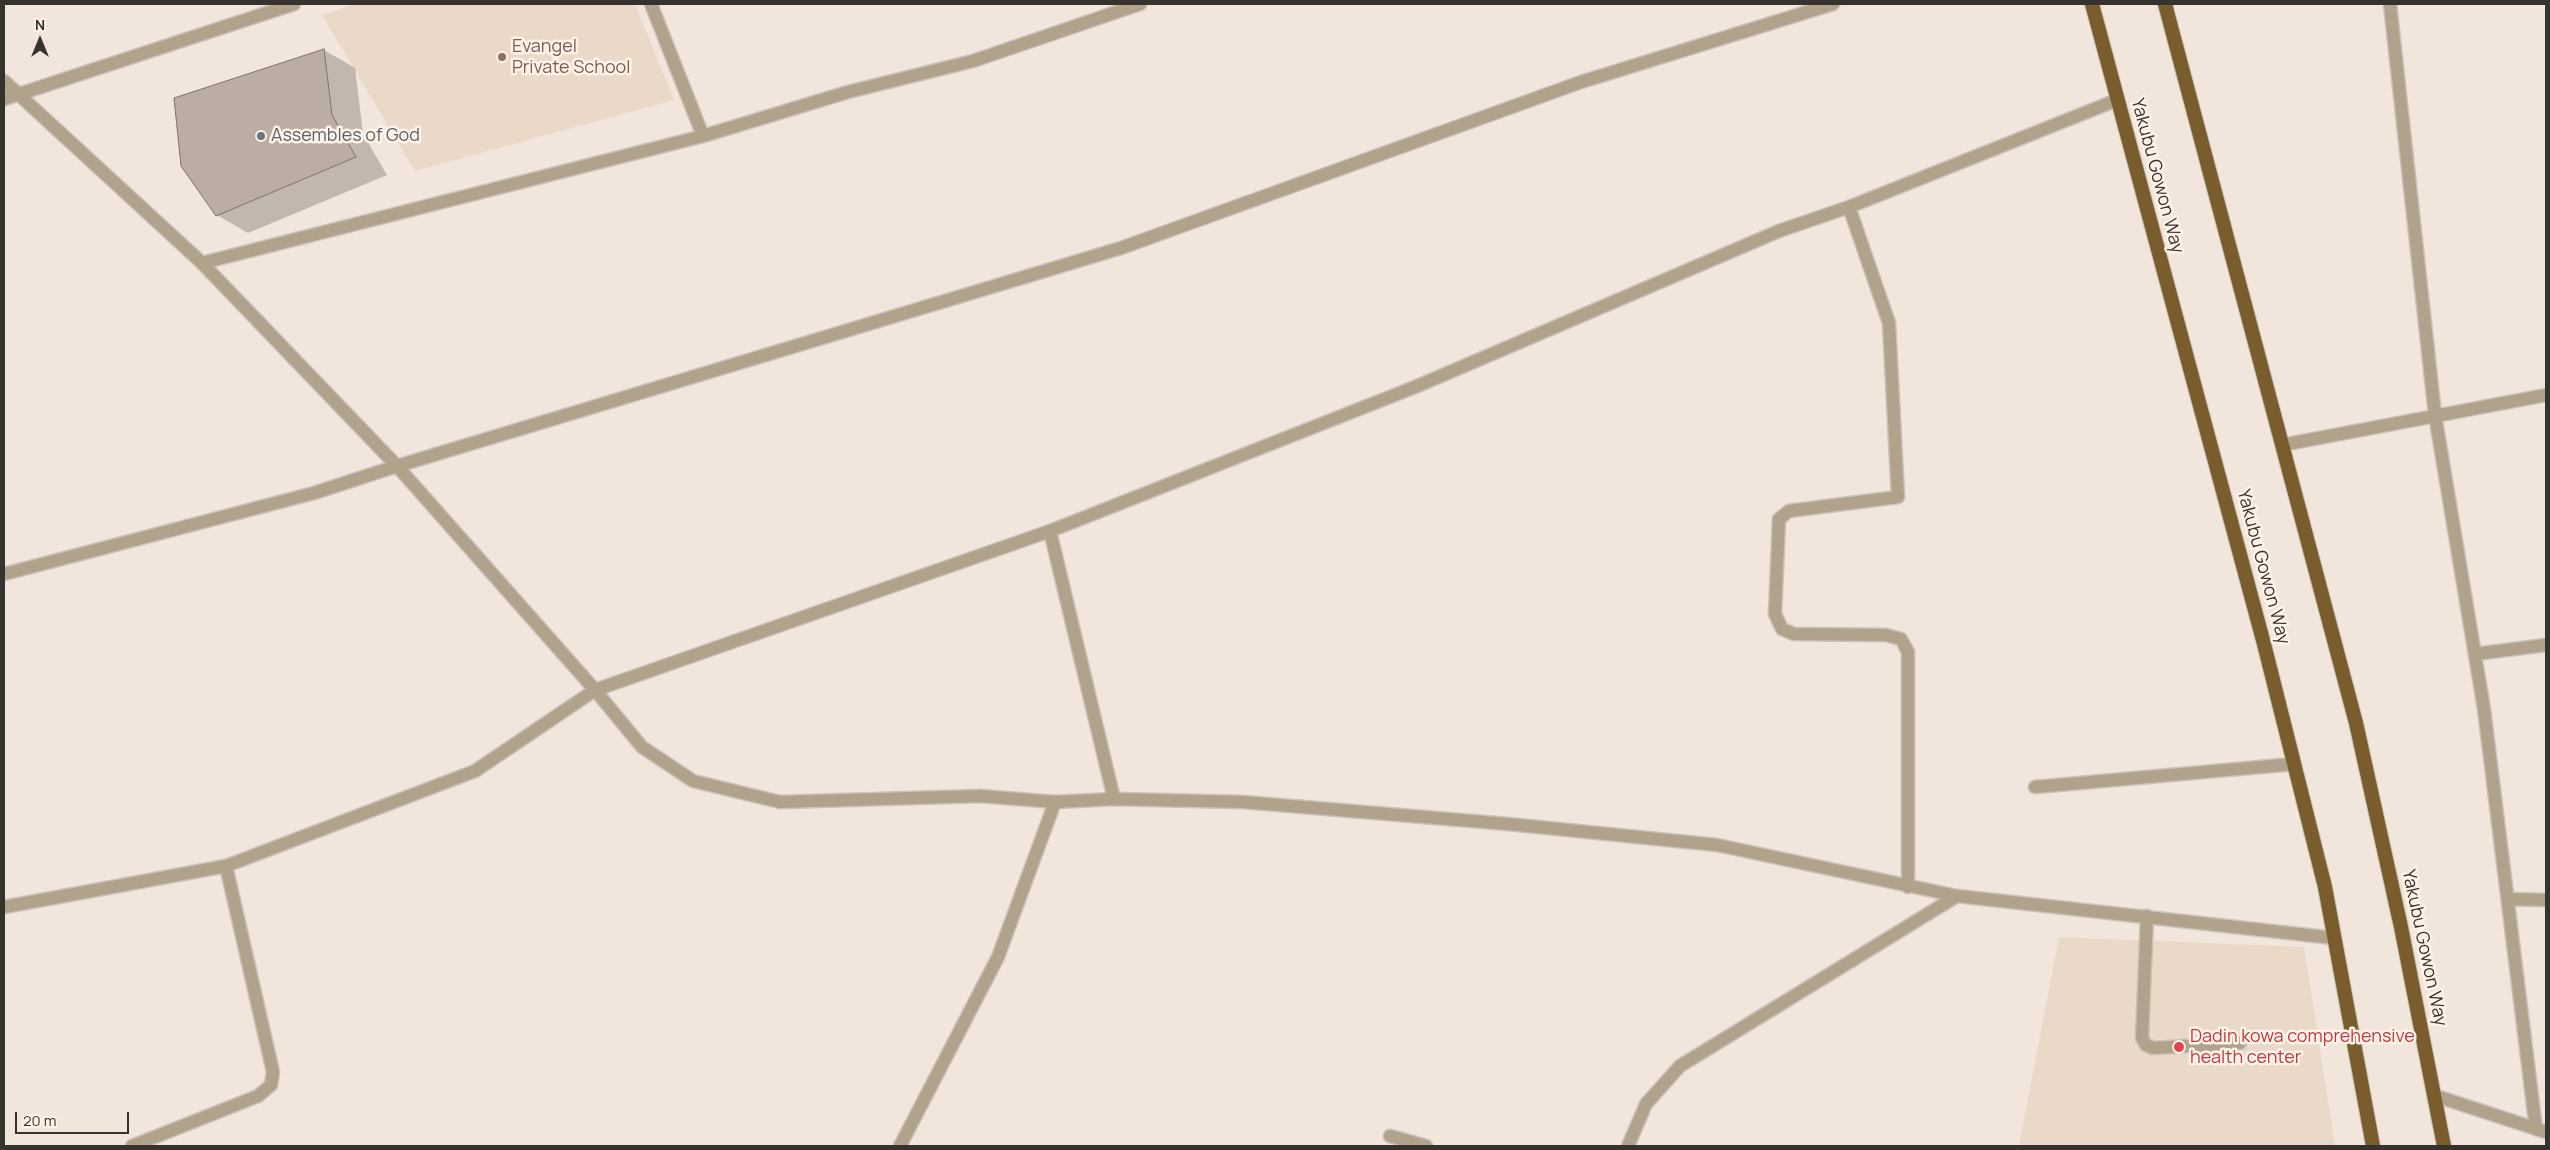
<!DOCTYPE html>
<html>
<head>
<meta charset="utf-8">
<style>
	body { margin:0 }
	#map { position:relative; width:2550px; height:1150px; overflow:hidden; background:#f2e5db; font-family:Manrope,sans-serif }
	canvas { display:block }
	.frame { position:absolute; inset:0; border:5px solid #36322e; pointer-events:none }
	.north { position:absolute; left:15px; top:15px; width:50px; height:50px; -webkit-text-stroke:4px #fff3e8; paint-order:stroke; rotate:0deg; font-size:14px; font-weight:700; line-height:20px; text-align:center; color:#36322e }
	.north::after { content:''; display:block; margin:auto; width:18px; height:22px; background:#36322e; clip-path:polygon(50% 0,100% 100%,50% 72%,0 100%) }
	.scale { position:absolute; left:15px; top:1112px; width:114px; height:22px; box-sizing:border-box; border:2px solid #36322e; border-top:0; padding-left:6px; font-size:15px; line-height:18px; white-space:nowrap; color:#36322e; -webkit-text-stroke:4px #fff3e8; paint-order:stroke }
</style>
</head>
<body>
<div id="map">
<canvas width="2550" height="1150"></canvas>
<div class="frame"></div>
<div class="north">N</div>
<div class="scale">20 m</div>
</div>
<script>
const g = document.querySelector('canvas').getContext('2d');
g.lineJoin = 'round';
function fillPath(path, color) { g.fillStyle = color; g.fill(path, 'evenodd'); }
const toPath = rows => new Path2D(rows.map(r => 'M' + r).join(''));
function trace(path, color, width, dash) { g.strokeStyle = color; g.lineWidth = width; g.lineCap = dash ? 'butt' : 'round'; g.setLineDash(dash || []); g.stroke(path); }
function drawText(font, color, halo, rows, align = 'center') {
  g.font = font + ' Manrope,sans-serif'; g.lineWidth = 5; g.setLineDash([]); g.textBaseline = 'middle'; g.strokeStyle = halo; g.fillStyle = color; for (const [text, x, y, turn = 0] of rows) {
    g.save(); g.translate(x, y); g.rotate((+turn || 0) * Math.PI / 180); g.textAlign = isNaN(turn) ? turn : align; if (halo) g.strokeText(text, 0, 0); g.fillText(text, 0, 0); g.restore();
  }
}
const built = toPath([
	[356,4,635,4,674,100,415,171,322,15],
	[2059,937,2304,947,2335,1146,2019,1146]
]);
const shadow = toPath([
	[324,50,355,68,363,134,387,175,248,233,217,215]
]);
const building = toPath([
	[324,49,332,115,356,157,216,216,181,166,174,98,324,49]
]);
const service = toPath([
	[2435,415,2484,709,2536,1129],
	[2475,654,2546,645],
	[2035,787,2294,764],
	[2508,899,2546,900],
	[2147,916,2142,1038,2146,1045,2153,1048,2240,1043]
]);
const minor = toPath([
	[651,4,703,136],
	[2390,4,2435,415],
	[4,99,294,4],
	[1849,207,1889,323,1898,497,1789,511,1779,519,1775,614,1782,629,1794,634,1886,635,1901,639,1908,652,1908,887],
	[202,263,703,136,848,92,973,61,1140,4],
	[2282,445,2546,395],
	[1050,531,1114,799],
	[4,574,314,493,397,466,1121,248,1581,82,1833,4],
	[4,907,226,866,475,771,595,690,1050,531,1415,387,1779,231,1849,207,2117,100],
	[2436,1096,2546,1132],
	[1390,1136,1426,1146],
	[132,1146,258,1096,271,1085,273,1072,226,866],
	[900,1146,998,957,1055,802],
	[1628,1146,1646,1104,1680,1066,1957,896]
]);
const tertiary = toPath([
	[4,81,202,263,397,466,595,690,642,747,693,781,780,802,980,796,1055,802,1114,799,1243,802,1508,824,1717,845,1957,896,2334,938]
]);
const trunk = toPath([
	[2092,4,2264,644,2325,887,2373,1146],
	[2165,4,2356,723,2401,927,2444,1146]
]);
const markers = [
	[502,57,5,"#8d6e63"],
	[261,136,5,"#6b7280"],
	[2179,1047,6,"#e0444e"]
];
const educationNames = [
	["Evangel",512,47],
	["Private School",512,68]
];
const worshipNames = [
	["Assembles of God",271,136]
];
const streetNames = [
	["Yakubu Gowon Way",2157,176,75],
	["Yakubu Gowon Way",2263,567,75],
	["Yakubu Gowon Way",2424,948,78]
];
const healthNames = [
	["Dadin kowa comprehensive",2190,1037],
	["health center",2190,1058]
];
fillPath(built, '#ead9c9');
fillPath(shadow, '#0003');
fillPath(building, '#bbaca5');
trace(building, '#80726c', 1);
trace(service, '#ccc1b8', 15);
trace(minor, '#ccc1b8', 15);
trace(tertiary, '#ccc1b8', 15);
trace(trunk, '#ccc1b8', 16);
trace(service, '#b1a28b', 12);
trace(minor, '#b1a28b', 12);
trace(tertiary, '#b1a28b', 12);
trace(trunk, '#7a5d2c', 14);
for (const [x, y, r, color] of markers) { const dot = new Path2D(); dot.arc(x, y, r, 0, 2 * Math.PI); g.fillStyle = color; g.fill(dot); trace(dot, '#fff3e8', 2); }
drawText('18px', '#785e54', '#fff3e8', educationNames, 'left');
drawText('18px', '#5b616d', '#fff3e8', worshipNames, 'left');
drawText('18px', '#36322e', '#fff3e8', streetNames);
drawText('18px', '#be3a42', '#fff3e8', healthNames, 'left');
</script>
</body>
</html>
